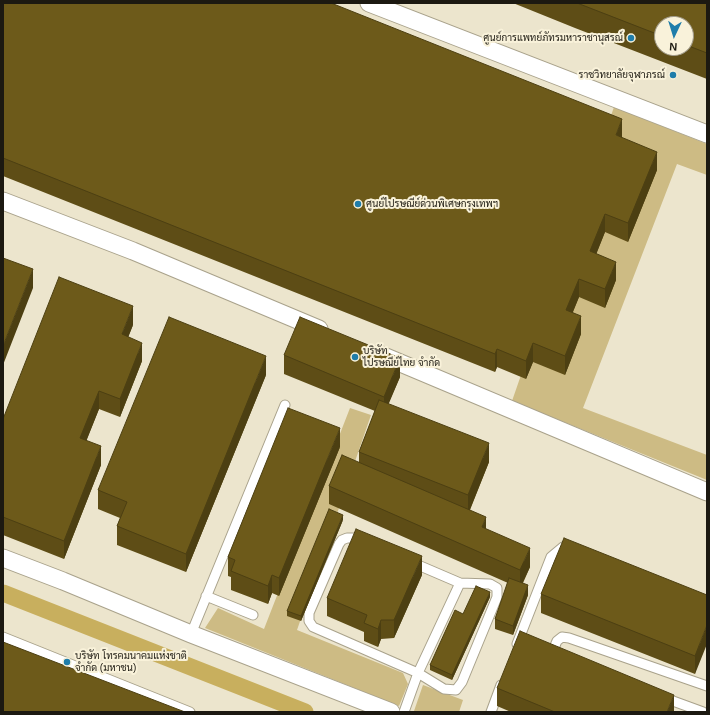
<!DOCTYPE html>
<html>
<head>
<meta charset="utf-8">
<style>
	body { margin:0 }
	#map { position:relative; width:710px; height:715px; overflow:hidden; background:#ece5cd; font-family:Helvetica,sans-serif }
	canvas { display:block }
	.frame { position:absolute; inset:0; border:4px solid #1c1911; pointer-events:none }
	.north { position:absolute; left:654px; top:16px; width:40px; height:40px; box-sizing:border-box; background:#f9f2da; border:1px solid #a19b8a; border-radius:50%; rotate:184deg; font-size:11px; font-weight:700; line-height:16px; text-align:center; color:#1c1911 }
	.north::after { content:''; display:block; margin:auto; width:14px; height:18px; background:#1f7daa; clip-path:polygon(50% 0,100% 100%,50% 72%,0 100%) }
</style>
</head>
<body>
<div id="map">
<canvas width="710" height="715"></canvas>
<div class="frame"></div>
<div class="north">N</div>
</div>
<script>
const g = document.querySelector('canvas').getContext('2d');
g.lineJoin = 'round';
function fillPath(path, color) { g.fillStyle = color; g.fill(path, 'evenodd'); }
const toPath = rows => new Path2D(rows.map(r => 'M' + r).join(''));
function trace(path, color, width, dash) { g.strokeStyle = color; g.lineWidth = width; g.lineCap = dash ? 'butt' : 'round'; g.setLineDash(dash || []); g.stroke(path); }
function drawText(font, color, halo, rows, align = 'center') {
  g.font = font + ' Helvetica,Sarabun,sans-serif'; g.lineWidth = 4; g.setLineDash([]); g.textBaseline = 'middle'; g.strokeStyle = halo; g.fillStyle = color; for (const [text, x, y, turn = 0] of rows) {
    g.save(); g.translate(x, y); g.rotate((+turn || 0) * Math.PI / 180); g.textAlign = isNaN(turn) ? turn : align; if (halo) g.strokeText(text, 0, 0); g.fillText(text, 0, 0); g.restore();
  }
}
const green = toPath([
	[614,107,707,144,707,175,677,164,583,408,707,455,707,480,512,401],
	[350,408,371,415,297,630,403,673,408,684,399,706,205,628,218,608,264,629],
	[423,685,463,700,459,712,418,712,414,711]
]);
const canal = toPath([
	[3,593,305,712]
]);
const lane = toPath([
	[347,538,355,538,460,583,490,584,497,588,497,597,462,682,456,690,444,689,418,673,313,627,309,621,309,613,339,544,342,540,347,538],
	[206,596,253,615],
	[191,634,285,405],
	[3,637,190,712],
	[517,644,551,557,563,547,569,548],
	[557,655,554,653,554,648,557,641,562,637,569,638,707,686],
	[662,697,703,712],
	[404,712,418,673,460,583],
	[491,712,501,685]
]);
const street = toPath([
	[369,3,707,134],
	[3,201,133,251,319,329],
	[379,354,707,492],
	[3,558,63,581,191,634,391,712]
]);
const wall = toPath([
	[3,3,622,138,657,170,628,242,605,232,596,254,616,280,605,308,579,297,573,312,581,334,565,375,533,362,526,379,497,367,495,372,3,176],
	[513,3,707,3,707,79,575,28],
	[662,24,686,24,686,48,662,48],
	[133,325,128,337,142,361,120,417,99,409,86,441,101,465,64,559,3,535,3,419],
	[284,355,400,377,388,404,489,462,470,510,486,529,530,567,523,583,528,595,513,635,495,629,495,619,508,583,329,504,329,486,359,462,359,452,375,411,284,374],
	[266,375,186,572,117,545,117,526,120,518,98,509,98,490],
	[340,447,279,596,272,593,268,604,231,590,231,577,228,576,228,557],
	[343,520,301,621,287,616,287,611],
	[422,575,394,638,381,639,378,647,364,641,364,632,327,616,327,598],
	[541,594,707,595,695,674,541,613],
	[490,597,452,680,430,670,430,665,463,614],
	[497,688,674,712,511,712,497,706]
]);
const shadedWall = toPath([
	[622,119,622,138,616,135],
	[657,152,657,170,628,242,628,223],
	[605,214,605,232,590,270,590,251],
	[616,262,616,280,605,308,605,289],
	[33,269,33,288,3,365,3,346],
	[579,279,579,297,566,328,566,310],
	[133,306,133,325,122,353,122,334],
	[581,316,581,334,565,375,565,356],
	[142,343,142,361,120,417,120,399],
	[533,343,533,362,526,379,526,361],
	[497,349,497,367,495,372,495,354],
	[266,356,266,375,186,572,186,554],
	[400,358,400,377,384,415,384,397],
	[99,391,99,409,80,457,80,438],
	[340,428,340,447,279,596,279,578],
	[489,443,489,462,468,514,468,495],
	[101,446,101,465,64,559,64,541],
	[343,515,343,520,301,621,301,616],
	[486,517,486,536,482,527],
	[530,548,530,567,520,588,520,570],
	[422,556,422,575,394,638,394,620],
	[272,575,272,593,268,604,268,586],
	[528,585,528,595,513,635,513,626],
	[490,592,490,597,452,680,452,675],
	[381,620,381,639,378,647,378,629],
	[707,625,707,644,695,674,695,656],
	[674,695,674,712,667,712]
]);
const building = toPath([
	[3,3,331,3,622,119,616,135,657,152,628,223,605,214,590,251,616,262,605,289,579,279,566,310,581,316,565,356,533,343,526,361,497,349,495,354,3,158,3,3],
	[577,3,707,3,707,53,686,45,686,24,662,24,662,36,577,3],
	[3,258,33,269,3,346,3,258],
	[59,277,133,306,122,334,142,343,120,399,99,391,80,438,101,446,64,541,3,517,3,419,59,277],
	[169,317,266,356,186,554,117,526,127,502,98,490,169,317],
	[300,317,400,358,384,397,284,355,300,317],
	[379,400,489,443,468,495,359,452,379,400],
	[288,408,340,428,279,578,272,575,268,586,231,571,235,560,228,557,288,408],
	[342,455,486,517,482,527,530,548,520,570,329,486,342,455],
	[329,509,343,515,301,616,287,611,329,509],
	[356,529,422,556,394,620,381,620,378,629,364,623,367,615,327,598,356,529],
	[564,538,707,595,707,625,695,656,541,594,564,538],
	[509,578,528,585,513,626,495,619,509,578],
	[476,586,490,592,452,675,430,665,455,610,463,614,476,586],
	[520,631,674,695,667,712,555,712,497,688,520,631],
	[3,642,185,712,3,712,3,642]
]);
const markers = [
	[631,38,4,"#1f7daa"],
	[673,75,4,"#1f7daa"],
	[358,204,4,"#1f7daa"],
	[355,357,4,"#1f7daa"],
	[67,662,4,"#1f7daa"]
];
const poiNames = [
	["ศูนย์การแพทย์ภัทรมหาราชานุสรณ์",623,38,"right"],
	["ราชวิทยาลัยจุฬาภรณ์",665,75,"right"],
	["ศูนย์ไปรษณีย์ด่วนพิเศษกรุงเทพฯ",366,204],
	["บริษัท",363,351],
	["ไปรษณีย์ไทย จำกัด",363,363],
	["บริษัท โทรคมนาคมแห่งชาติ",75,656],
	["จำกัด (มหาชน)",75,668]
];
fillPath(green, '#cdbb84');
trace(canal, '#c8af5e', 17);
trace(lane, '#a9a28b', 11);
trace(street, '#a9a28b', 19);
trace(lane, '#fff', 9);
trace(street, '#fff', 17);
fillPath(wall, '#5e4d16');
fillPath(shadedWall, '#4c3f12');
fillPath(building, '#6d5a1a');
trace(building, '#4c3f12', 1);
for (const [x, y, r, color] of markers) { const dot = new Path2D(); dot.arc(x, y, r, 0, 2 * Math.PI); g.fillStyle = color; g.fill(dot); trace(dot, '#f9f2da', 1.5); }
drawText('10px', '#1c1911', '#f9f2da', poiNames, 'left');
</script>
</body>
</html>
